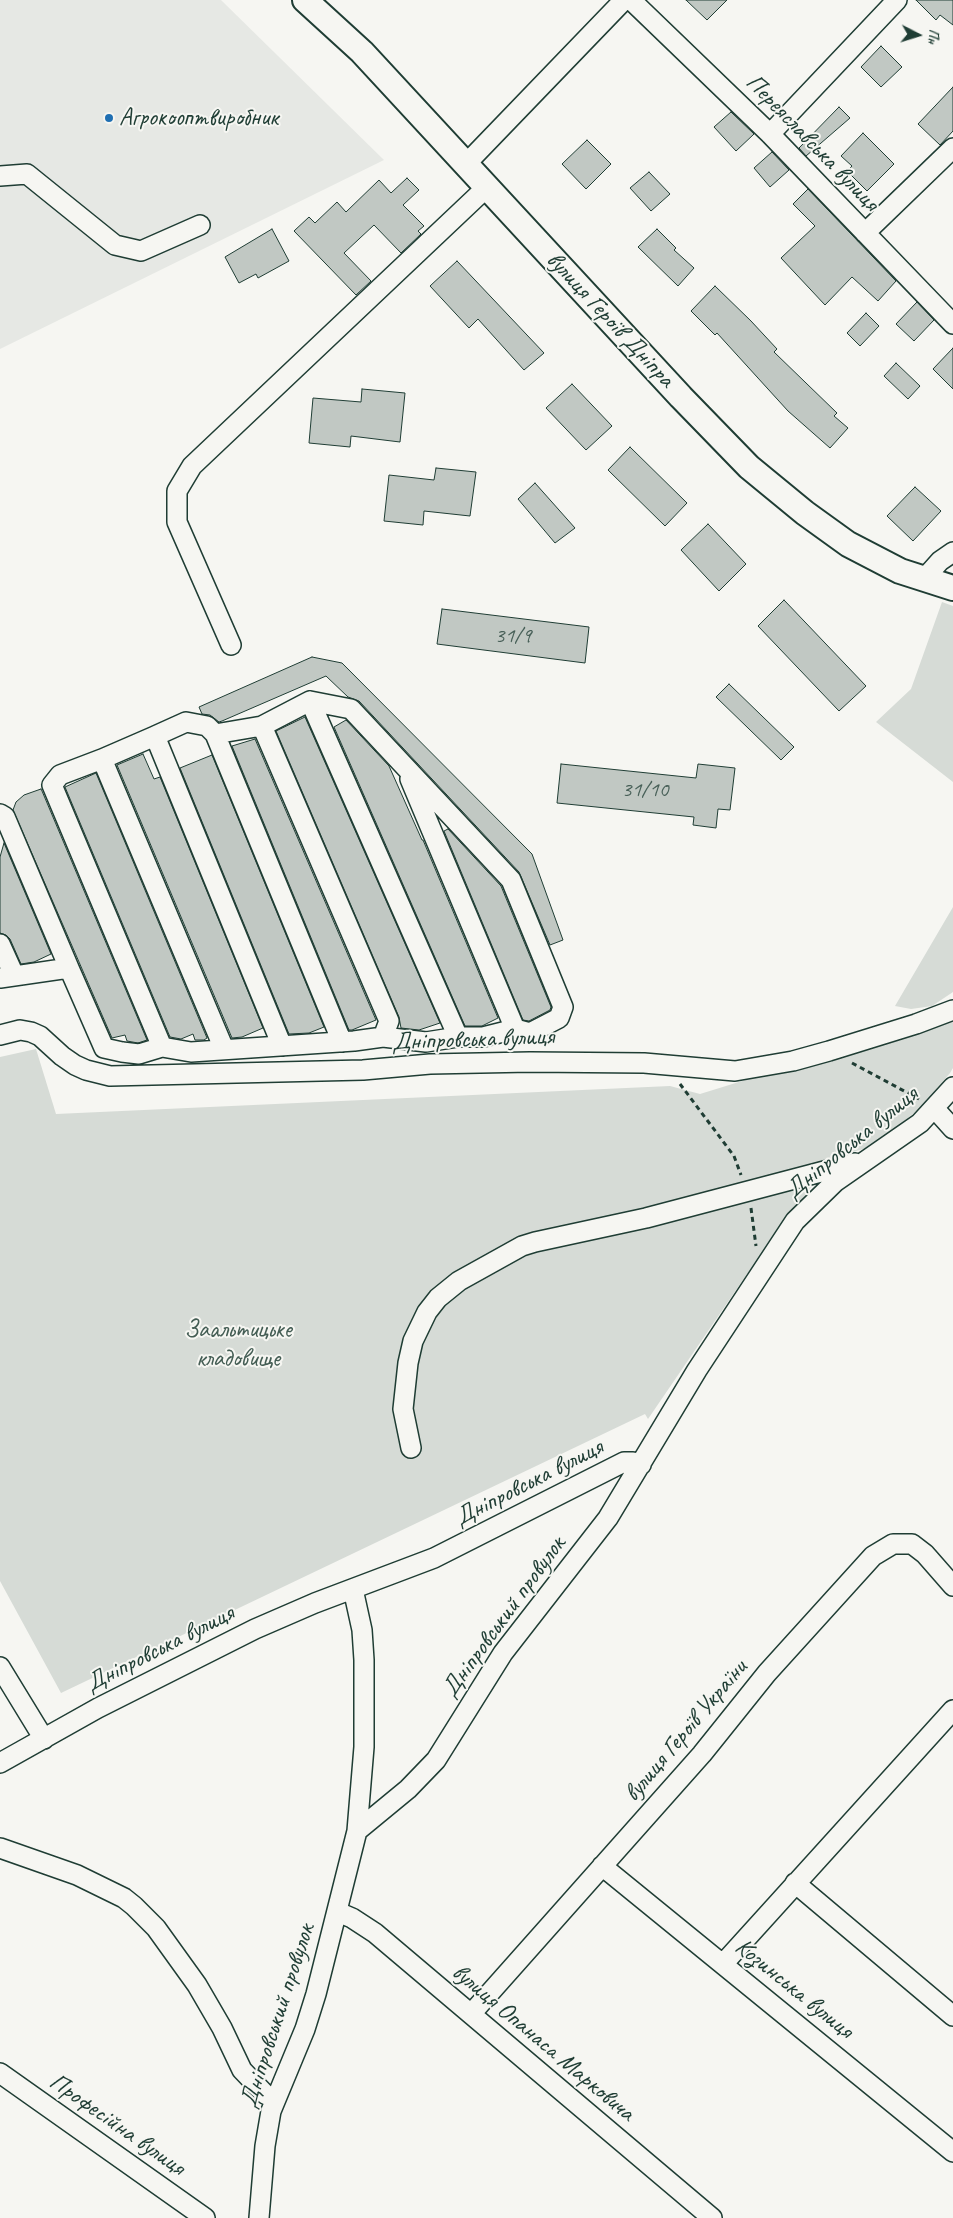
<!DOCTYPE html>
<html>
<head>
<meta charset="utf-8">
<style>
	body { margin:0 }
	#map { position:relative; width:953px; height:2218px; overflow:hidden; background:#f6f6f2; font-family:Caveat,sans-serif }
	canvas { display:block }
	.north { position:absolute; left:893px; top:10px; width:50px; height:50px; -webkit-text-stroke:4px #f6f6f2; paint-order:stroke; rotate:95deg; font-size:14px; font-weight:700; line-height:20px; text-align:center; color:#1f3d34 }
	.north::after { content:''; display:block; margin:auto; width:18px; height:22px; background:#1f3d34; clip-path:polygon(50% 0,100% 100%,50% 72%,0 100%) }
</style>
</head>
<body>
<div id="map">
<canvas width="953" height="2218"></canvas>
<div class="north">Пн</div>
</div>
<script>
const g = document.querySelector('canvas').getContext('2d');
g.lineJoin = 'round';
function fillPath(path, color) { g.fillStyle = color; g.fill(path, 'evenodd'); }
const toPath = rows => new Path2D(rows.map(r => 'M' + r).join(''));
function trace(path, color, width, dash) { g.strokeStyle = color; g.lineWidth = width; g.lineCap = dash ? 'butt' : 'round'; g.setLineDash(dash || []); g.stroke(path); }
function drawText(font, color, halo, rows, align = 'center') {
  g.font = font + ' Caveat,sans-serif'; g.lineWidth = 4; g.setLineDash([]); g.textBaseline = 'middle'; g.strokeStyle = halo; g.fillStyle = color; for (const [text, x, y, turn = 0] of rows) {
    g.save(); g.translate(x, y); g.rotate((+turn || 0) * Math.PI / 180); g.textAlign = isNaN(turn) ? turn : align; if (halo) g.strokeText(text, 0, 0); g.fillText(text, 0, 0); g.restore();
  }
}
const built = toPath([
	[0,0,221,0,384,160,0,349]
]);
const green = toPath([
	[942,602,953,606,953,782,876,722,911,689],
	[953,907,953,992,932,1006,911,1009,895,1006],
	[953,1016,953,1068,950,1073,921,1107,897,1127,867,1148,838,1156,817,1179,747,1274,648,1419,645,1414,61,1693,0,1581,0,1057,36,1049,56,1114,670,1086,700,1094]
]);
const building = toPath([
	[686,0,727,0,707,20,686,0],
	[916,0,953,0,953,25,940,15,936,20,916,0],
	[881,46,902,67,881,87,861,67,881,46],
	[953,87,953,131,940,145,918,124,953,87],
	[839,107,850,118,806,156,799,148,839,107],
	[731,112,754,134,736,151,714,127,731,112],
	[863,133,894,164,867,191,847,171,852,166,841,156,863,133],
	[587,140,611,164,586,189,562,164,587,140],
	[772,152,789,170,770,187,754,168,772,152],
	[649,172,670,194,651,211,630,188,649,172],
	[407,178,419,190,403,205,424,226,418,231,421,234,401,253,374,225,344,253,371,281,356,295,294,231,309,217,315,223,337,202,346,212,379,180,391,193,407,178],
	[808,189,896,281,878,301,852,277,825,305,781,258,815,226,793,204,808,189],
	[272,229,289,261,258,278,256,274,239,283,225,257,272,229],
	[657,229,676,248,674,250,694,268,678,286,638,247,657,229],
	[457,261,544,353,524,370,478,319,469,328,430,286,457,261],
	[715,286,751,321,777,349,774,352,837,413,834,416,848,428,830,448,788,411,717,333,715,335,691,311,715,286],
	[917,302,934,320,914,341,896,324,917,302],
	[866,313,879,326,860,346,847,333,866,313],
	[953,348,953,389,933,369,953,348],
	[896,363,920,386,908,399,884,376,896,363],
	[572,384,612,426,586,450,546,408,572,384],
	[362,389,405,393,400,442,351,436,350,447,309,443,313,398,361,402,362,389],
	[630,447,687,503,665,526,608,470,630,447],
	[436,468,476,472,470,516,424,511,423,525,384,521,389,475,434,480,436,468],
	[535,483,575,528,555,543,518,499,535,483],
	[915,487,941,511,913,541,887,516,915,487],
	[708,524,746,564,719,591,681,550,708,524],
	[784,600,866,686,839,711,758,626,784,600],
	[442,609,589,627,585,663,437,644,442,609],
	[312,657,342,663,532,854,563,940,550,945,519,872,359,701,348,697,326,676,222,721,219,722,210,715,202,714,199,707,312,657],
	[729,684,794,747,781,760,716,697,729,684],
	[305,717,440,1023,419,1030,401,1028,399,1017,276,731,305,717],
	[346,720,389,766,422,840,423,840,498,1018,482,1026,465,1026,334,727,346,720],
	[255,739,376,1020,352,1030,349,1030,232,746,255,739],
	[143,754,154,779,160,777,263,1028,242,1037,232,1038,117,765,143,754],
	[212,755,324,1027,309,1033,289,1034,180,768,212,755],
	[561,764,696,778,698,764,735,768,730,810,718,809,716,828,693,825,694,817,557,803,561,764],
	[96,773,207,1038,204,1040,195,1040,193,1034,181,1039,170,1037,65,787,96,773],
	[41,789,42,791,147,1040,138,1043,127,1041,125,1035,112,1038,13,810,16,802,24,795,41,789],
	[448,829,501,886,551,1007,550,1010,529,1021,523,1020,444,831,448,829],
	[4,843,51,954,34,962,21,964,10,939,6,935,0,933,0,857,4,843]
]);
const path = toPath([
	[852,1063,919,1099],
	[680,1084,734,1156,741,1175],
	[751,1208,756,1246]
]);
const minor = toPath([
	[631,0,770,134,953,324],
	[770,134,897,0],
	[466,164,624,0],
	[0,176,27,174,115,245,141,251,200,225],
	[865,233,953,148],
	[923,580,940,561,953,552],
	[231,645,177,522,177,491,192,466,487,187],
	[310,701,458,1037],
	[262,726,310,701,351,709,511,880,563,1007,559,1018,530,1033,515,1029,483,1037,458,1037,426,1042,383,1037],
	[155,736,186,722,207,726,215,734,342,1042],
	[102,759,155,736,282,1046],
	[410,779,515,1029],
	[0,814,5,817,69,968],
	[0,944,14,975],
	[0,978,69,968,104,1048,122,1052,139,1054,162,1047,191,1052,354,1041,383,1037,389,1021,262,726,215,734],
	[0,1035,20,1030,31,1032,40,1036,62,1056,75,1065,86,1070,110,1076,363,1070,430,1064,530,1062,644,1063,735,1071,793,1061,829,1051,916,1024,953,1010],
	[162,1047,52,785,60,775,102,759,224,1049],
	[935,1109,953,1129],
	[411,1448,403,1409,408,1363,413,1341,427,1312,438,1298,459,1281,522,1246,535,1242,646,1218,855,1163],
	[0,1667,44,1739],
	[0,1763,98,1708,255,1629,315,1603,434,1558,624,1462,633,1462,641,1465],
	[357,1831,408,1789,436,1760,503,1653,608,1518,697,1370,795,1221,835,1182,920,1123,953,1087],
	[0,1848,77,1875,124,1898,134,1906,156,1928,197,1985,222,2028,242,2070,265,2094,275,2099],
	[602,1866,953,2152],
	[795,1883,953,2016],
	[338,1912,352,1918,375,1933,712,2218],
	[723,1964,953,1710],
	[471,2014,702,1754,767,1673,873,1556,893,1544,912,1544,925,1554,953,1586],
	[0,2073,205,2218],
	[259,2218,265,2146,271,2111,305,2029,316,1994,357,1831,364,1747,364,1660,362,1630,353,1589]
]);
const major = toPath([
	[305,0,362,52,681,397,749,467,805,513,848,544,900,571,953,588]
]);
const markers = [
	[109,118,5,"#1f6fb2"]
];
const numberNames = [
	["31/9",513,636],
	["31/10",645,790]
];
const poiNames = [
	["Агрокооптвиробник",119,118]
];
const streetNames = [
	["Переяславська вулиця",812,143,46],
	["вулиця Героїв Дніпра",610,320,47],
	["Дніпровська вулиця",473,1040,-2],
	["Дніпровська вулиця",852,1143,-39],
	["Дніпровська вулиця",529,1483,-27],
	["Дніпровський провулок",504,1617,-54],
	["Дніпровська вулиця",160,1649,-27],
	["вулиця Героїв України",686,1731,-50],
	["Козинська вулиця",794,1989,39],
	["Дніпровський провулок",278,2016,-72],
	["вулиця Опанаса Марковича",543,2043,40],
	["Професійна вулиця",117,2125,35]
];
const parkNames = [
	["Заальтицьке",238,1330],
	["кладовище",238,1359]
];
fillPath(built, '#e6e8e4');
fillPath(green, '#d6dbd6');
fillPath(building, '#c1c8c3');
trace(building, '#1f3d34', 1);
trace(minor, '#1f3d34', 22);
trace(major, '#1f3d34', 28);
trace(path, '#1f3d34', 3, [5, 4]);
trace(minor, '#f6f6f2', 19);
trace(major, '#f6f6f2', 24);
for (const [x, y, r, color] of markers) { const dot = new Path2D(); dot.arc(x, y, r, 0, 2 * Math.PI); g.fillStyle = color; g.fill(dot); trace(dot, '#f6f6f2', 2); }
drawText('22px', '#486058', null, numberNames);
drawText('25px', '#1f3d34', '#f6f6f2', poiNames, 'left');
drawText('25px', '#1f3d34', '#f6f6f2', streetNames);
drawText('25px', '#445d54', '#f6f6f2', parkNames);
</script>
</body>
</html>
